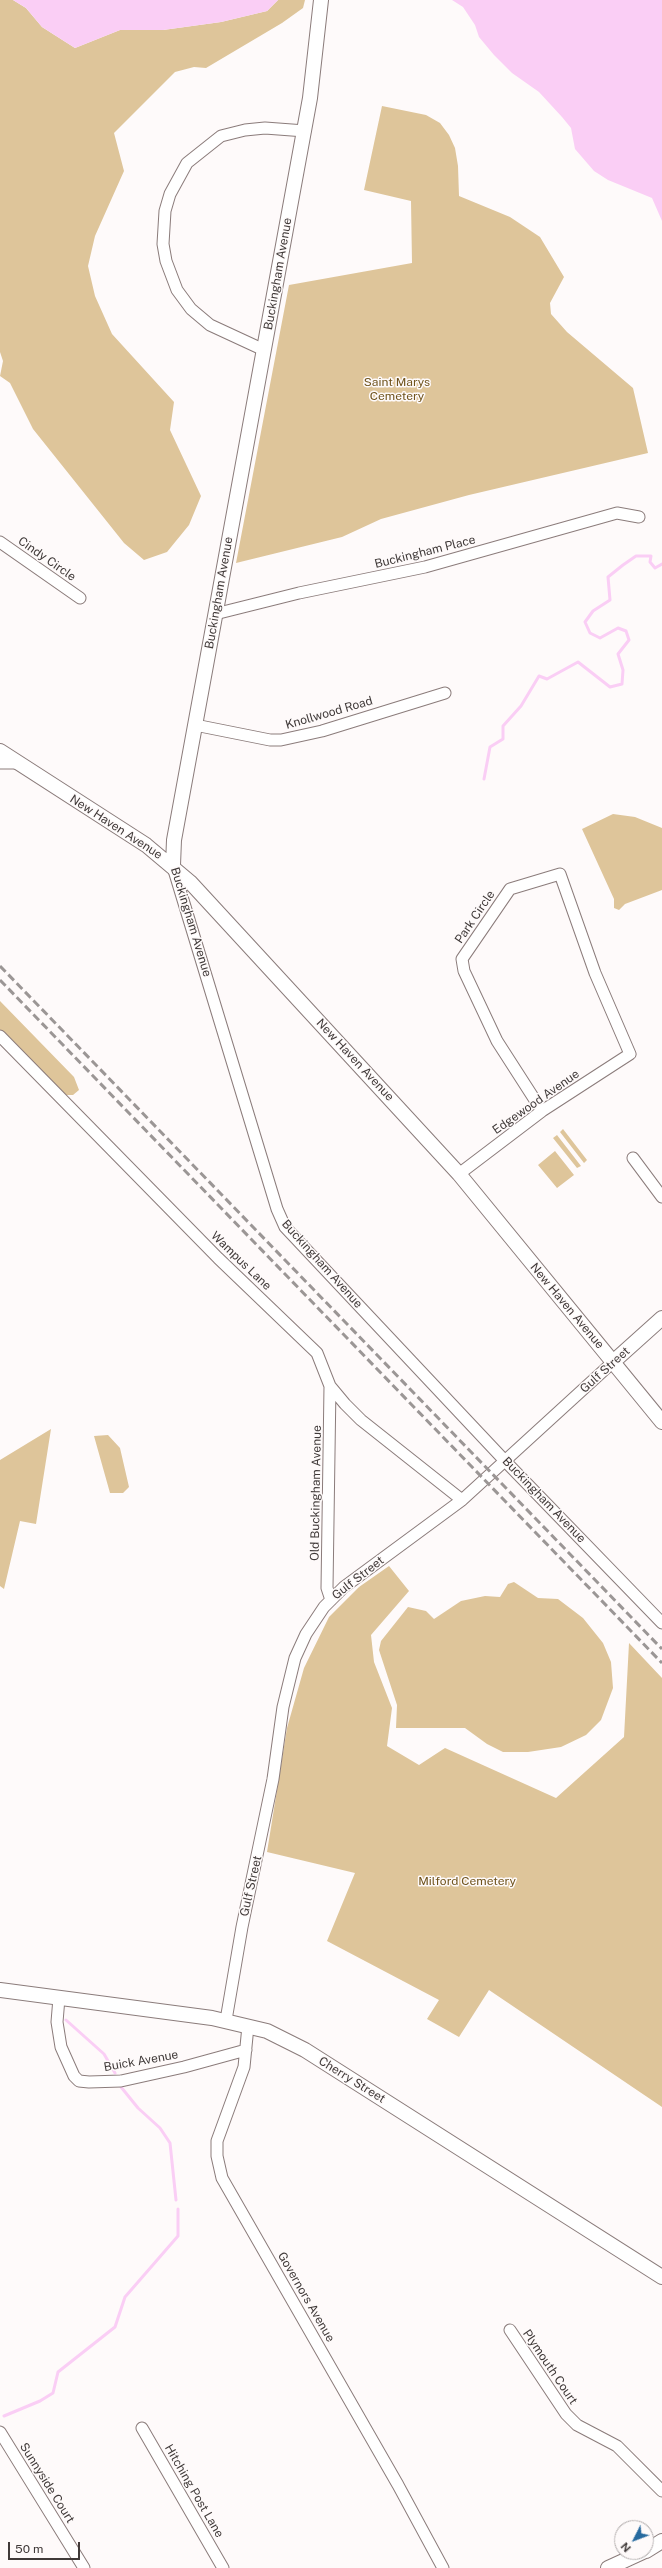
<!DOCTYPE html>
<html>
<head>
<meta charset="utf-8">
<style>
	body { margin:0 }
	#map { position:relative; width:662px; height:2568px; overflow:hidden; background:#fefafa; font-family:"Public Sans",sans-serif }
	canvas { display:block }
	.north { position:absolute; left:614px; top:2520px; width:40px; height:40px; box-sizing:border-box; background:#fefafa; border:1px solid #b2adad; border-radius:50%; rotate:228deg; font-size:11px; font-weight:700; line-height:16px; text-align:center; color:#403a39 }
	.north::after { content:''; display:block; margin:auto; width:14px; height:18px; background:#276a9f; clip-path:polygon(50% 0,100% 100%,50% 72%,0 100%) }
	.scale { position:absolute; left:8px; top:2542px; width:72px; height:18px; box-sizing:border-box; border:2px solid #403a39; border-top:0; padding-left:5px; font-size:12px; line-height:14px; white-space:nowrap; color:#403a39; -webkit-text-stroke:3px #fefafa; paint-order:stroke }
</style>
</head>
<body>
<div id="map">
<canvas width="662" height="2568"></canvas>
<div class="north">N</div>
<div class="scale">50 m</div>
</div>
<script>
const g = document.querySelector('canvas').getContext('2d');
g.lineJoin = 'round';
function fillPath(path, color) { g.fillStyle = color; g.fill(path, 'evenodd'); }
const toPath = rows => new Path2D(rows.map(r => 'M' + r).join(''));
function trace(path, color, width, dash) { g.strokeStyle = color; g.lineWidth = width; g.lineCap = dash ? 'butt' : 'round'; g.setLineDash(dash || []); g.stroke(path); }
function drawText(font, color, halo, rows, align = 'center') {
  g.font = font + ' "Public Sans",sans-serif'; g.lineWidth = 3; g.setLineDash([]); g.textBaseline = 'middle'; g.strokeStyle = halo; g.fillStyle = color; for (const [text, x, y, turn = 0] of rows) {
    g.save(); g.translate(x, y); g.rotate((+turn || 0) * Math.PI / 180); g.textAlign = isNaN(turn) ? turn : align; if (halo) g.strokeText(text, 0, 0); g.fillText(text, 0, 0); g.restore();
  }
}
const green = toPath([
	[0,0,13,0,26,8,42,27,75,48,120,30,163,30,221,22,267,11,278,0,305,0,303,8,282,23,206,68,194,67,175,72,114,133,124,171,95,236,88,266,95,296,112,334,174,402,170,430,201,496,189,525,167,552,144,560,124,543,33,429,10,383,0,376,3,361,0,352],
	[382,106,426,115,440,123,449,135,455,148,458,166,459,196,510,217,540,237,564,277,550,303,551,314,567,332,633,388,648,453,469,495,381,519,342,537,236,563,289,285,412,263,411,201,364,190],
	[613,814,635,817,662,828,662,890,625,904,619,910,614,908,614,899,582,829],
	[0,1001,74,1077,79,1090,73,1095,63,1095,0,1031],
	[563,1129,587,1160,584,1163,560,1132],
	[557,1135,581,1166,577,1168,553,1138],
	[555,1151,574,1175,557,1188,538,1165],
	[51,1429,36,1524,20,1521,4,1589,0,1586,0,1460],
	[108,1435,120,1448,129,1487,123,1493,110,1493,94,1436],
	[389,1566,409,1591,371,1635,374,1662,392,1708,387,1746,419,1765,445,1748,556,1798,624,1737,629,1643,662,1678,662,2107,489,1990,459,2037,427,2019,439,2000,327,1941,355,1873,267,1852,287,1728,304,1668,329,1617,359,1587],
	[514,1582,538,1598,558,1599,583,1618,603,1643,611,1662,613,1688,601,1720,586,1735,561,1747,528,1752,503,1752,487,1744,465,1728,396,1728,397,1705,379,1650,381,1641,408,1607,426,1611,434,1619,461,1601,485,1596,500,1597,508,1584]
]);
const water = toPath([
	[13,0,278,0,267,11,221,22,163,30,120,30,75,48,42,27,26,8],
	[452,0,662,0,662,221,652,198,608,180,594,171,575,149,571,128,562,117,539,92,512,73,494,55,479,37,475,25,463,7]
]);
const stream = toPath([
	[484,779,490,747,503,739,503,726,521,706,539,676,547,679,578,662,610,687,622,684,623,670,618,654,629,640,626,631,618,628,600,638,590,633,585,622,593,611,610,600,608,577,623,565,636,556,651,556,650,562,655,568,662,564],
	[66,2020,104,2054,115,2073],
	[121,2087,138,2108,160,2128,170,2143,176,2200],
	[4,2416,40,2401,53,2393,58,2372,115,2327,125,2297,178,2236,178,2209]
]);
const minor = toPath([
	[264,350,210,325,191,309,177,290,166,261,163,244,165,211,170,194,187,163,221,136,245,130,265,128,305,131],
	[0,542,80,598],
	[215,614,299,593,425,567,617,513,639,517],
	[195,725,270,740,281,740,322,731,445,693],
	[0,763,18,763],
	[173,867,277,1209,285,1227,506,1462,662,1623],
	[0,1036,218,1258,317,1353,330,1386,345,1404,361,1420,462,1500],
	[633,1158,662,1197],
	[459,1174,542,1111,630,1054,595,973,560,874,510,889,462,959,464,971,497,1041,542,1111],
	[330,1386,327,1588,331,1600],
	[59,1998,57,2022,61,2047,74,2076,79,2081,89,2082,121,2081,184,2067,246,2050],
	[226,2020,242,1927,273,1779,283,1707,295,1658,306,1634,324,1607,344,1587,462,1500,613,1362],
	[248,2026,244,2067,217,2141,217,2156,222,2178,398,2485,443,2568],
	[510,2330,566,2414,577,2425,617,2446,662,2491],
	[142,2428,223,2568],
	[0,2432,84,2568]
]);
const major = toPath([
	[0,751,146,845,190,882,459,1174,662,1422],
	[173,865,174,840,310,98,321,0],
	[613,1362,662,1318],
	[0,1990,212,2018,267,2031,305,2050,662,2277],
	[646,2551,662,2541],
	[608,2568,643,2552]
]);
const rail = toPath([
	[0,966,662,1649],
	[0,980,662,1663]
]);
const streetNames = [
	["Buckingham Avenue",278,274,-80],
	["Buckingham Place",425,552,-14],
	["Cindy Circle",47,559,35],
	["Buckingham Avenue",219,593,-80],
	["Knollwood Road",329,713,-16],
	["New Haven Avenue",116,827,33],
	["Park Circle",475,917,-56],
	["Buckingham Avenue",191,922,73],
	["New Haven Avenue",355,1060,47],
	["Edgewood Avenue",536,1102,-35],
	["Wampus Lane",241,1261,44],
	["Buckingham Avenue",322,1264,48],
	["New Haven Avenue",567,1306,50],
	["Gulf Street",605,1370,-42],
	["Old Buckingham Avenue",316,1493,-89],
	["Buckingham Avenue",544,1500,46],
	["Gulf Street",358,1578,-38],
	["Gulf Street",251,1886,-77],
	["Buick Avenue",141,2061,-10],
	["Cherry Street",352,2080,32],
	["Governors Avenue",306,2297,60],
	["Plymouth Court",550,2367,56],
	["Sunnyside Court",47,2483,58],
	["Hitching Post Lane",194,2491,60]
];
const parkNames = [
	["Saint Marys",397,382],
	["Cemetery",397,396],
	["Milford Cemetery",467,1881]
];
fillPath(green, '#dec59a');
fillPath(water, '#facef5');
trace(stream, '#facef5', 3);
trace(minor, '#8b7c7b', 13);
trace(major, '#8b7c7b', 16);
trace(minor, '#fff', 11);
trace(major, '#fff', 14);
trace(rail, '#9b9695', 3, [8, 4]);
drawText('12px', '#403a39', '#fefafa', streetNames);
drawText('12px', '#6f531c', '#fefafa', parkNames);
</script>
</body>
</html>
